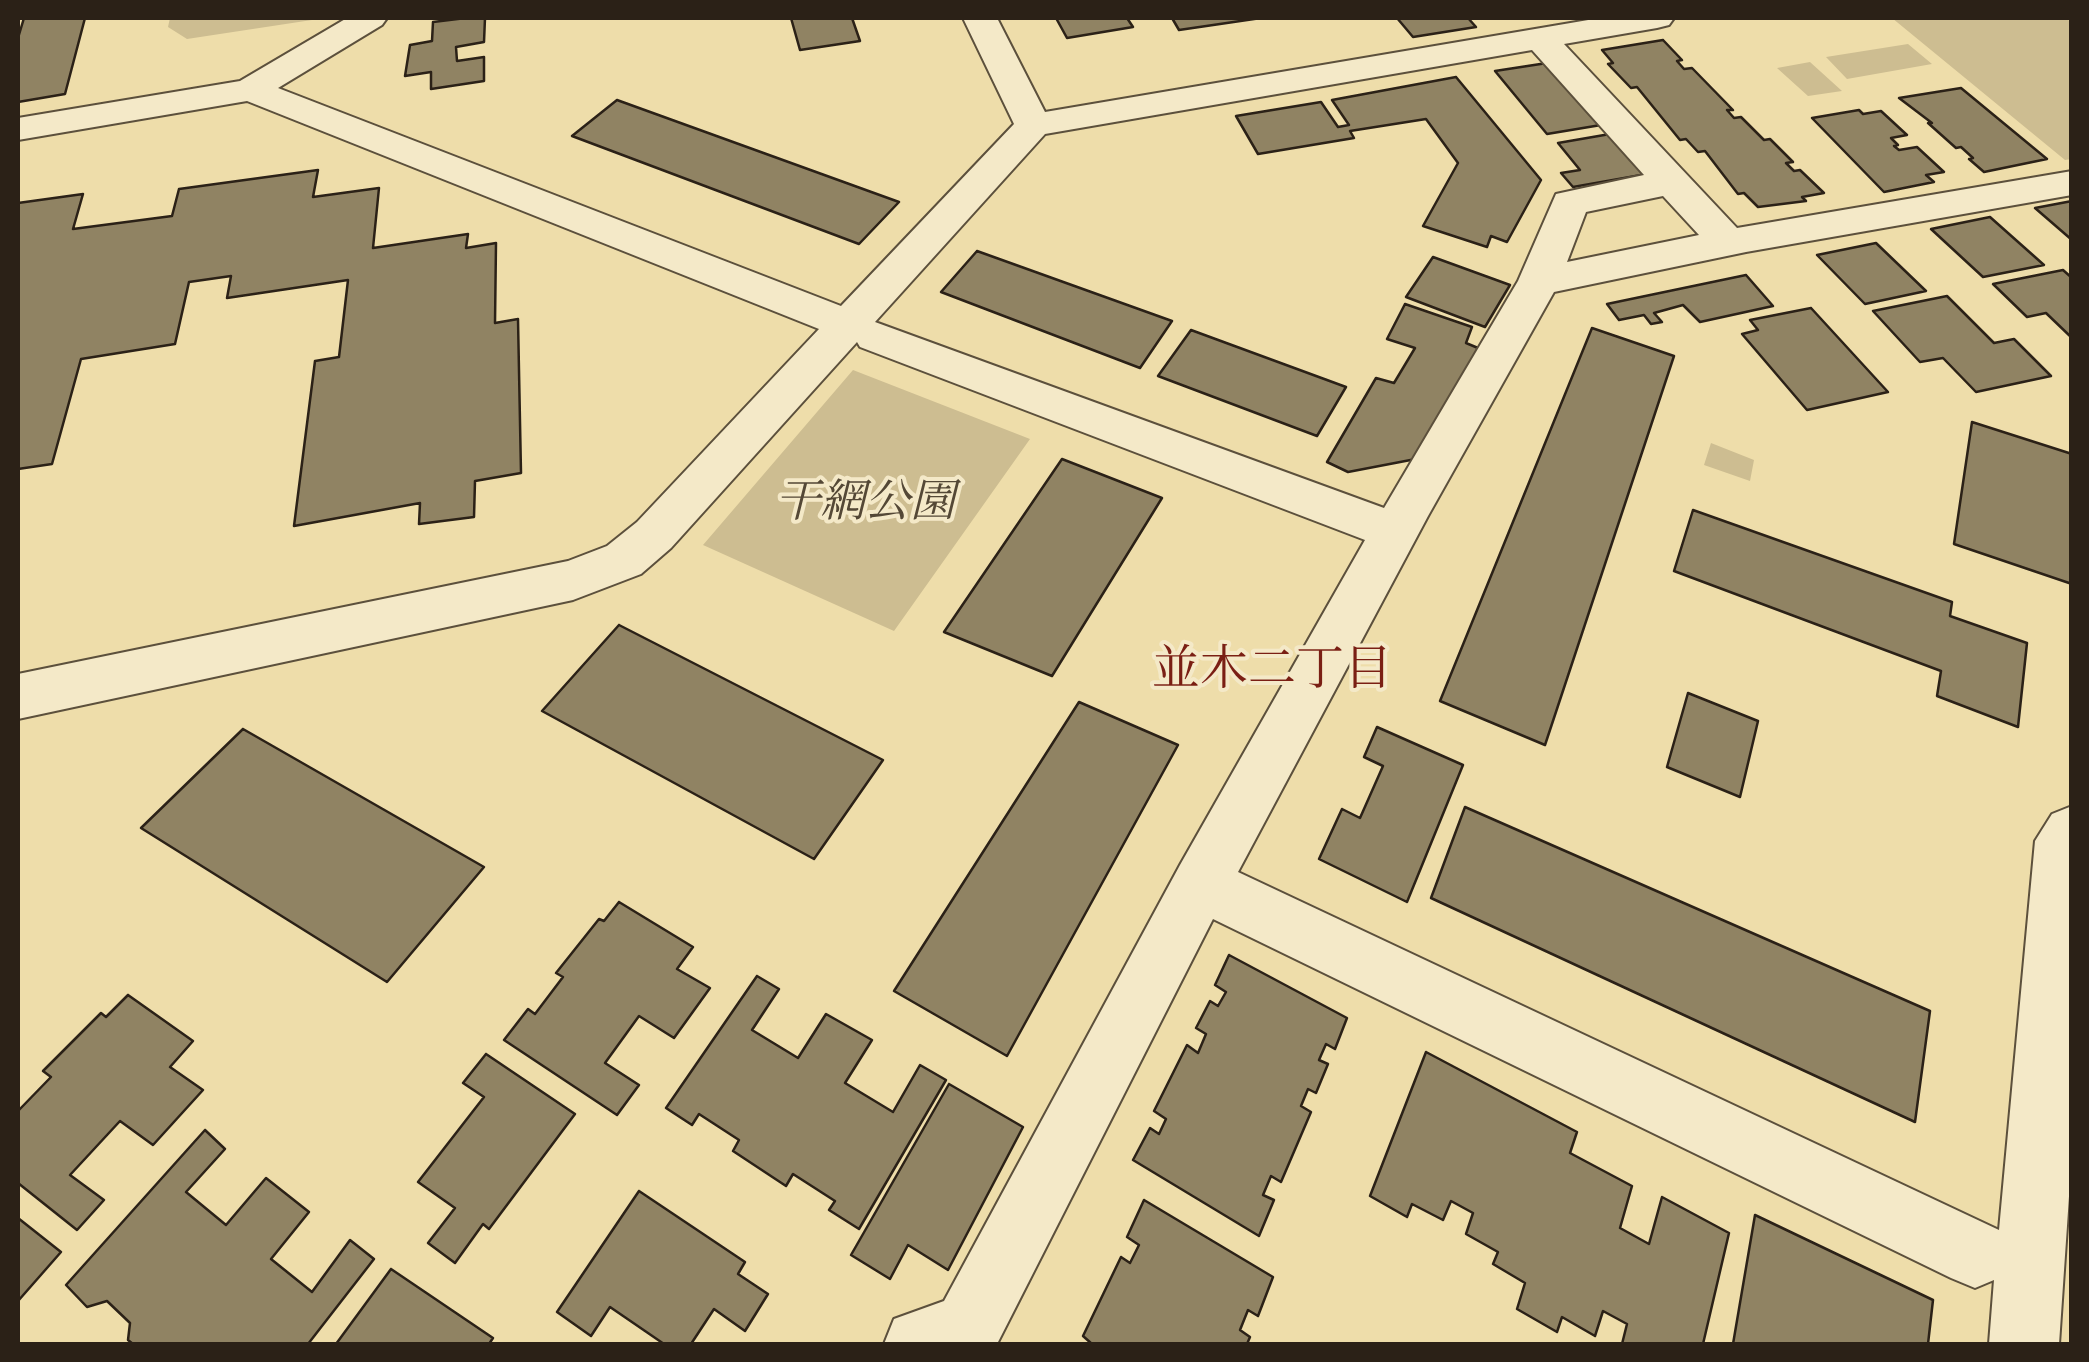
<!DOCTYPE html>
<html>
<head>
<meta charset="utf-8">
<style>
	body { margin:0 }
	#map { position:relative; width:2089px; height:1362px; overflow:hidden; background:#eda; font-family:"EB Garamond",serif }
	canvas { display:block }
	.frame { position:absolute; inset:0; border:20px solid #2b2117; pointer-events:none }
</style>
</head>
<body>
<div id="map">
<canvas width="2089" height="1362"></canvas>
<div class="frame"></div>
</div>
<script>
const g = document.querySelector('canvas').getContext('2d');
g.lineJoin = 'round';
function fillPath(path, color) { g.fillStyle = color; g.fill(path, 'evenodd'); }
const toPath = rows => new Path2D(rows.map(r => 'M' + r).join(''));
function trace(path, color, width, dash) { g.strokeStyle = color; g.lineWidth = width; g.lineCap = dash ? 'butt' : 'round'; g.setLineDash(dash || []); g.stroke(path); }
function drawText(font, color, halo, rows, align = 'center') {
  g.font = font + ' "EB Garamond","Noto Serif JP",serif'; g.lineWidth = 8; g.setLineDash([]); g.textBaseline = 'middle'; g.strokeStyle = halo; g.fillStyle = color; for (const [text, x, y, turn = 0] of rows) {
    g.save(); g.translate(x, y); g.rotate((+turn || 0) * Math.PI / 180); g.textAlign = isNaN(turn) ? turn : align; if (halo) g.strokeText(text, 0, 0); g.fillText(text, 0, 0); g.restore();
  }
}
const green = toPath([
	[170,18,325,18,187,39,168,27],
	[1892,18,2067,18,2072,25,2071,159,2065,160],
	[1908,44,1932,64,1847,79,1826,57],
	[1810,62,1842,91,1808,96,1777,68],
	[853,370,1030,439,894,631,703,545],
	[1711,443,1754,460,1750,481,1704,465]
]);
const building = toPath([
	[24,18,85,18,65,94,18,102,18,38,24,18],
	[466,18,485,18,484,42,456,47,457,61,484,57,484,81,431,89,431,72,405,76,410,45,432,41,433,22,466,18],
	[791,18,852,18,860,41,800,50,791,18],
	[1056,18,1127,18,1133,27,1067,38,1056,18],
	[1172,18,1261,18,1179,30,1172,18],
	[1397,18,1468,18,1476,27,1413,37,1397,18],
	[1663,40,1682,60,1677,61,1684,69,1692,68,1733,110,1727,110,1734,118,1741,117,1764,140,1770,139,1793,162,1786,163,1794,171,1800,170,1824,193,1802,197,1806,201,1758,207,1744,193,1738,194,1705,151,1698,152,1686,139,1680,140,1637,87,1631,88,1608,64,1613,63,1602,50,1663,40],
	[1547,63,1601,125,1547,134,1495,71,1547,63],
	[1456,77,1541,180,1507,242,1491,236,1487,247,1423,226,1458,163,1426,119,1350,131,1354,138,1258,154,1236,116,1321,102,1338,127,1349,125,1332,100,1456,77],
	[1961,88,2047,159,1984,172,1969,159,1973,158,1961,147,1956,148,1928,123,1932,123,1899,98,1961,88],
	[617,100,899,202,859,244,572,136,617,100],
	[1859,110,1863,114,1881,111,1907,135,1891,138,1898,145,1894,146,1899,150,1917,147,1944,172,1926,175,1934,182,1884,192,1812,118,1859,110],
	[1610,134,1647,174,1573,187,1561,173,1580,170,1558,143,1610,134],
	[318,170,313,197,379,188,373,248,468,234,466,248,496,243,495,323,518,319,521,473,475,481,474,517,419,524,420,503,294,526,315,361,339,357,348,280,227,298,231,276,189,282,175,344,81,359,52,464,18,469,18,203,83,194,73,229,172,216,179,189,318,170],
	[2072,201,2072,240,2035,208,2072,201],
	[1990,217,2044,265,1983,277,1931,229,1990,217],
	[1876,243,1926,291,1865,304,1817,255,1876,243],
	[977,251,1172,321,1140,368,941,292,977,251],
	[1433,257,1510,285,1485,327,1406,297,1433,257],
	[2063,270,2072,278,2072,338,2046,313,2027,317,1993,284,2063,270],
	[1746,275,1773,306,1700,322,1683,305,1654,313,1662,322,1651,324,1644,315,1619,320,1607,304,1746,275],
	[1947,296,1994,343,2014,339,2051,376,1976,392,1943,358,1920,362,1873,311,1947,296],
	[1405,304,1472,327,1466,343,1478,348,1421,458,1348,472,1327,462,1376,378,1394,383,1415,348,1387,339,1405,304],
	[1811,308,1888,392,1807,410,1742,334,1758,330,1750,320,1811,308],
	[1592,328,1674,356,1545,745,1440,701,1592,328],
	[1191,330,1346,387,1317,436,1158,376,1191,330],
	[1972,422,2072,454,2072,584,1954,544,1972,422],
	[1062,459,1162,498,1052,676,944,632,1062,459],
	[1693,510,1952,602,1950,616,2027,643,2018,727,1937,696,1941,671,1674,571,1693,510],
	[619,625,883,760,814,859,542,711,619,625],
	[1688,693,1758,721,1740,797,1667,767,1688,693],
	[1079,702,1178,745,1007,1056,894,991,1079,702],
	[1377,727,1463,765,1407,902,1319,859,1342,809,1360,818,1383,766,1364,757,1377,727],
	[243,729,484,867,387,982,141,828,243,729],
	[1465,807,1930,1011,1915,1122,1431,898,1465,807],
	[619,902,693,947,677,969,710,988,674,1038,639,1016,605,1063,639,1085,617,1115,504,1040,528,1009,535,1014,563,977,556,973,599,919,604,921,619,902],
	[1229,955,1347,1018,1335,1049,1326,1044,1319,1060,1328,1064,1316,1093,1308,1089,1301,1106,1311,1112,1281,1182,1271,1176,1263,1195,1274,1200,1259,1236,1133,1160,1150,1128,1159,1134,1166,1119,1154,1111,1187,1045,1198,1053,1206,1034,1196,1028,1210,1001,1218,1006,1226,992,1215,985,1229,955],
	[757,976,779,989,752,1030,798,1058,826,1014,872,1040,845,1083,893,1112,920,1065,946,1080,859,1229,829,1210,835,1201,793,1174,786,1186,733,1151,739,1140,699,1114,692,1125,666,1108,757,976],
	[128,995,193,1041,170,1067,203,1090,153,1145,120,1121,70,1175,104,1200,77,1230,18,1183,18,1111,51,1077,43,1071,101,1013,106,1017,128,995],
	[1426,1052,1577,1132,1570,1153,1632,1186,1620,1228,1649,1244,1662,1197,1729,1233,1703,1344,1622,1344,1627,1324,1603,1311,1595,1336,1562,1317,1557,1332,1517,1309,1525,1283,1493,1264,1498,1252,1466,1234,1473,1213,1451,1201,1443,1220,1412,1204,1407,1217,1370,1196,1426,1052],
	[486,1054,575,1114,489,1229,483,1224,455,1263,428,1243,455,1208,418,1182,484,1097,463,1083,486,1054],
	[949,1084,1023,1127,948,1270,908,1245,890,1279,851,1255,949,1084],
	[205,1130,225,1149,186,1192,226,1225,266,1178,309,1212,271,1259,312,1292,350,1240,374,1259,308,1344,133,1344,128,1340,130,1323,107,1301,87,1307,66,1285,205,1130],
	[639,1191,745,1262,738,1274,768,1294,745,1331,714,1309,691,1344,664,1344,610,1307,591,1336,557,1312,639,1191],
	[1144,1200,1273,1277,1258,1316,1248,1310,1240,1330,1250,1337,1247,1344,1092,1344,1083,1336,1121,1257,1130,1263,1139,1245,1127,1237,1144,1200],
	[1755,1215,1933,1300,1928,1344,1733,1344,1755,1215],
	[18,1218,61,1252,18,1301,18,1218],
	[391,1269,493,1338,489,1344,336,1344,391,1269]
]);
const street = toPath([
	[347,18,387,18,382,25,278,88,841,306,1014,124,963,18,997,18,1045,112,1600,18,1674,18,1669,25,1657,28,1564,44,1737,228,2072,171,2072,195,1746,252,1554,292,1428,516,1238,872,1999,1230,2035,841,2052,814,2072,806,2072,1152,2059,1344,1989,1344,1994,1280,1975,1288,1951,1278,1213,919,997,1344,884,1344,894,1319,944,1301,1180,865,1365,540,860,347,857,342,671,548,641,574,573,600,18,719,18,674,568,561,607,546,637,522,819,329,247,101,18,140,18,118,240,81,347,18],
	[1532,50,1644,175,1556,194,1518,281,1384,508,875,322,1045,134,1532,50],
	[1663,196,1699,235,1567,262,1586,212,1663,196]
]);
const parkNames = [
	["干網公園",865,504]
];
const neighbourhoodNames = [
	["並木二丁目",1272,671]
];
fillPath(green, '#cdbd91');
fillPath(building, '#908363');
trace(building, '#2b2117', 2.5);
trace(street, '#5c503c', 4);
fillPath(street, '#f4e9c8');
drawText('italic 45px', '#544836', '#f4e9c8', parkNames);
drawText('48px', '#7a1f14', '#f4e9c8', neighbourhoodNames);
</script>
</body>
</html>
